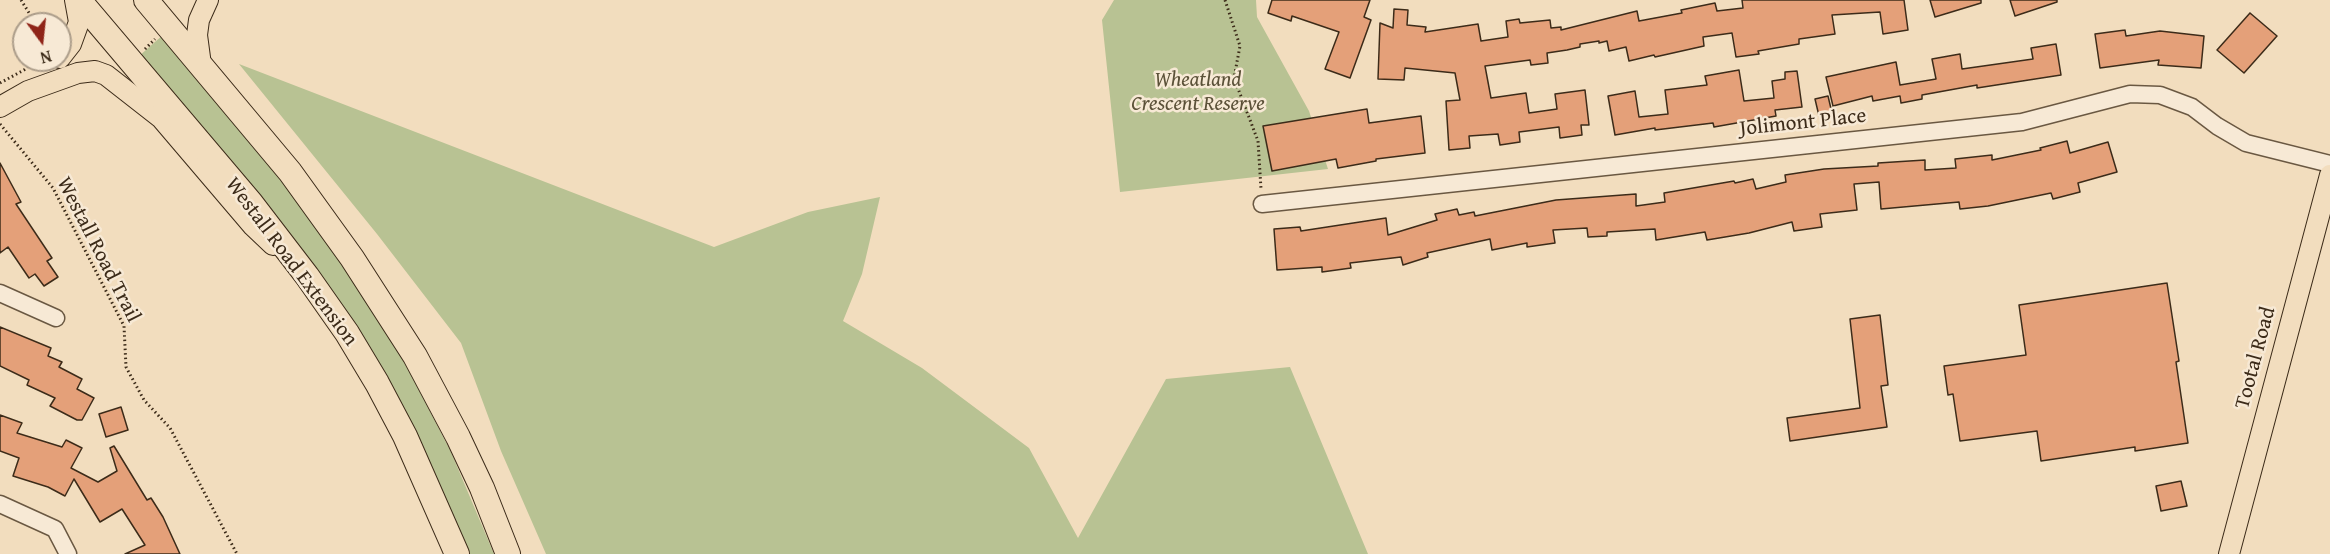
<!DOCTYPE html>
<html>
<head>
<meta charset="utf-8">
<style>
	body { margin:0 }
	#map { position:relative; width:2330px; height:554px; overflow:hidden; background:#f2ddbe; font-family:"Gentium Book Plus",serif }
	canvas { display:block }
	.north { position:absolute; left:12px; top:12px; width:60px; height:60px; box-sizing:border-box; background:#f7e9d5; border:2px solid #ac9d8a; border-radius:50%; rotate:165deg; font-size:16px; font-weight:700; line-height:24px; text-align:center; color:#3c2b19 }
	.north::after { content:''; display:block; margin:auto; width:21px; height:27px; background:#8f2418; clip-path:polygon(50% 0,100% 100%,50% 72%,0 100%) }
</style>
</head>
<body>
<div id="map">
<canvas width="2330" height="554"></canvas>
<div class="north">N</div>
</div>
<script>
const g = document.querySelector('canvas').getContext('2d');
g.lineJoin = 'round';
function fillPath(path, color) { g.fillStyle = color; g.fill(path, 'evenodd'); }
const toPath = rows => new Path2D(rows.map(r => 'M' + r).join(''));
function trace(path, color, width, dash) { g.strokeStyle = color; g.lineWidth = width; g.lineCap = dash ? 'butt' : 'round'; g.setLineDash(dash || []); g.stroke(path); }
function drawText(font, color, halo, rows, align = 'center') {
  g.font = font + ' "Gentium Book Plus",serif'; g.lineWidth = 5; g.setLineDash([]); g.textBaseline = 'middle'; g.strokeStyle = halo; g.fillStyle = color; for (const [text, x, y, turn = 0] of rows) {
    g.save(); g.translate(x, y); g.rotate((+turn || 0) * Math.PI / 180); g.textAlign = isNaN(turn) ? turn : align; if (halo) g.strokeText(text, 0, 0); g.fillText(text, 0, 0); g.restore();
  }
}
const green = toPath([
	[1114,0,1256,0,1257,17,1309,111,1328,169,1120,192,1102,20],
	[164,34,328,238,394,342,451,452,494,554,470,554,420,443,138,57],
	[239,64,714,247,808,212,880,197,862,274,843,321,922,368,1029,448,1078,538,1166,379,1290,367,1368,554,546,554,501,451,461,343,377,234]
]);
const building = toPath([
	[1272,0,1370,0,1364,17,1371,20,1350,78,1325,69,1339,32,1292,16,1291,21,1268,13,1272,0],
	[1742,0,1904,0,1908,30,1883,34,1880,12,1832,15,1835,34,1799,39,1799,44,1758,51,1759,54,1736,57,1732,33,1703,37,1704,46,1655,57,1654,55,1629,61,1626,47,1609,51,1607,41,1599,43,1599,41,1580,44,1580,47,1567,50,1547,53,1548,63,1531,65,1530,60,1485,66,1491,98,1526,93,1529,113,1557,109,1555,94,1585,90,1589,125,1581,125,1582,135,1560,138,1559,127,1519,132,1520,142,1500,145,1498,134,1469,136,1470,148,1449,150,1446,101,1460,100,1455,73,1405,68,1404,80,1378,79,1380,23,1393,28,1394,9,1408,10,1407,25,1426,27,1425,32,1478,24,1481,41,1508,37,1506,21,1519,19,1520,23,1550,20,1551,28,1561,27,1561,30,1637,11,1639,21,1682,13,1681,10,1715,3,1717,11,1743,8,1742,0],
	[1930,0,1981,0,1981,3,1935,17,1930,0],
	[2010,0,2057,0,2057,2,2015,16,2010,0],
	[2250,13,2277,36,2244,73,2217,50,2250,13],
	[2125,30,2126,36,2160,31,2204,36,2201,68,2158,65,2159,60,2100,68,2095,34,2125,30],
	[2056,44,2061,75,1977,88,1977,85,1922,95,1922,99,1901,103,1900,96,1873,101,1872,96,1833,106,1826,77,1896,62,1900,85,1936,79,1932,59,1960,54,1962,69,2033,59,2031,48,2056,44],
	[1739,70,1744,101,1774,98,1772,81,1785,79,1785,72,1797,71,1802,107,1775,110,1776,116,1714,127,1713,123,1655,130,1655,128,1615,135,1608,96,1635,91,1639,117,1668,114,1665,90,1707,85,1705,76,1739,70],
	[1828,96,1832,113,1819,116,1815,99,1828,96],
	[1367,109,1369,123,1421,116,1425,153,1376,159,1376,161,1338,168,1336,159,1272,171,1263,126,1367,109],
	[2067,141,2070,153,2108,142,2117,172,2078,183,2080,192,2053,199,2051,193,1988,206,1960,209,1959,202,1881,209,1879,182,1854,184,1857,210,1820,214,1822,227,1794,231,1792,222,1749,233,1707,240,1705,232,1656,240,1655,229,1607,232,1607,236,1588,237,1587,228,1553,230,1555,243,1527,247,1527,243,1492,250,1490,239,1427,253,1428,257,1403,265,1401,257,1350,263,1351,268,1322,272,1322,267,1277,270,1274,229,1300,227,1301,231,1386,218,1388,235,1437,220,1435,214,1457,209,1459,215,1474,212,1475,216,1556,200,1636,194,1636,206,1665,202,1664,193,1734,181,1735,183,1753,179,1756,189,1786,182,1785,175,1824,169,1878,166,1878,163,1925,160,1925,170,1956,168,1955,159,1992,155,1992,160,2041,150,2040,148,2067,141],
	[0,163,21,202,16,204,52,258,47,261,58,277,44,286,35,274,29,278,8,247,0,253,0,163],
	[2167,283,2179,361,2176,362,2188,443,2135,451,2135,447,2041,461,2037,431,1960,441,1953,394,1948,395,1944,366,2026,355,2019,305,2167,283],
	[1880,315,1888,385,1881,386,1887,427,1790,441,1787,418,1860,408,1850,319,1880,315],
	[0,327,51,348,48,356,62,362,59,367,82,379,77,389,94,398,82,420,77,420,50,406,55,398,27,385,29,380,0,366,0,327],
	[121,407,128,430,106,437,99,414,121,407],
	[0,415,22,423,17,433,62,447,66,440,82,448,71,468,98,482,117,471,110,448,114,446,147,500,151,498,163,517,180,554,125,554,145,545,122,509,100,522,74,479,65,496,48,487,13,476,19,458,0,451,0,415],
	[2181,481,2187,506,2161,511,2156,486,2181,481]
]);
const path = toPath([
	[21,0,36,24],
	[1225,0,1240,46,1234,78,1258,141,1261,189],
	[145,49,155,39],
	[0,83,24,70,35,60],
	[0,124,53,188,124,326,126,367,144,400,170,428,237,554]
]);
const minor = toPath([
	[1262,204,2022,122,2130,94,2160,95,2192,107,2217,126,2246,143,2330,164],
	[0,293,56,318],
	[0,504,55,529,68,554]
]);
const major = toPath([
	[60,58,71,44,79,22,75,0],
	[201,65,197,35,199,20,208,0],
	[0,107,28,91,78,73,95,71,106,75,161,118,253,226,273,245],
	[2229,554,2330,175]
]);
const highway = toPath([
	[79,0,251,203,307,276,347,333,377,383,405,436,457,554],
	[146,0,290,172,352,258,415,356,458,437,482,488,508,554]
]);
const parkNames = [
	["Wheatland",1198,81],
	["Crescent Reserve",1198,105]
];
const streetNames = [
	["Jolimont Place",1803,123,-6],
	["Westall Road Trail",98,250,63],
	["Westall Road Extension",291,262,53],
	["Tootal Road",2256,358,-75]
];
fillPath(green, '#b8c293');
fillPath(building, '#e4a079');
trace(building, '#3c2b19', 1.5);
trace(minor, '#6a5842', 19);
trace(major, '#3c2b19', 22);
trace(highway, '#3c2b19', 26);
trace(path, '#3c2b19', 3, [1.5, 3]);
trace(minor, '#f7e9d5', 16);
trace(major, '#f2ddbe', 20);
trace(highway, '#f2ddbe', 24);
drawText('italic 21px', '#5b5138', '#f7e9d5', parkNames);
drawText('21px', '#3c2b19', '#f7e9d5', streetNames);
</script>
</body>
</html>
